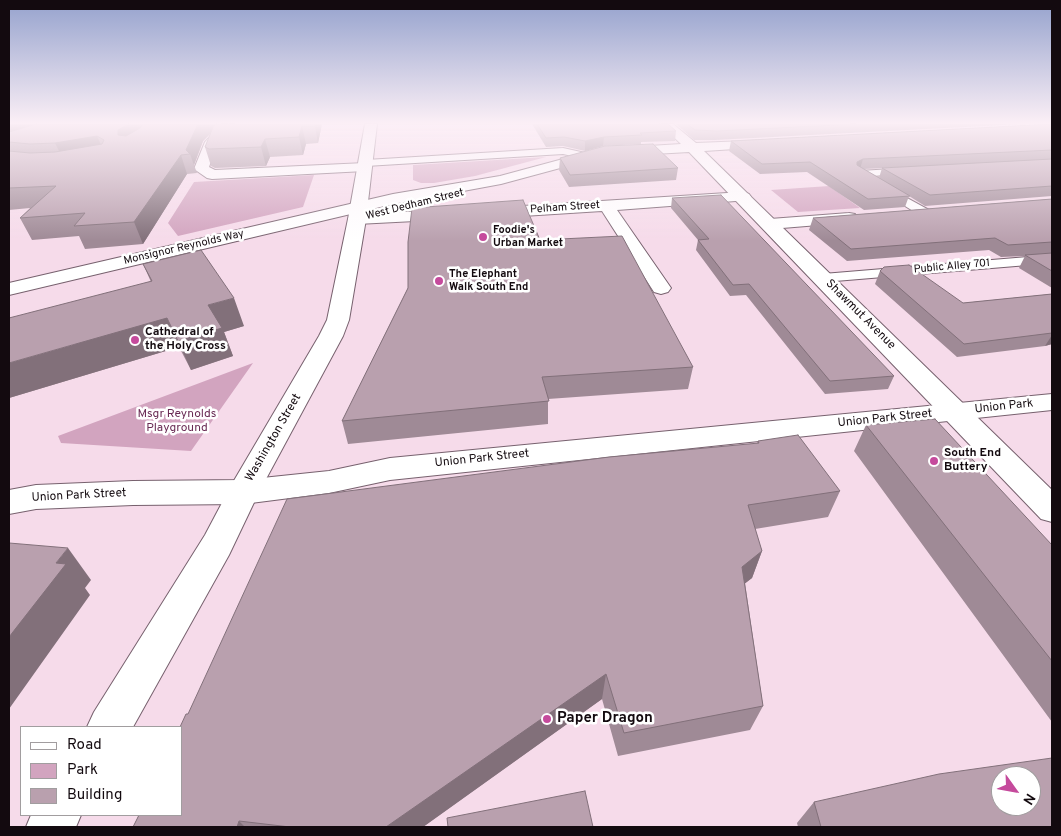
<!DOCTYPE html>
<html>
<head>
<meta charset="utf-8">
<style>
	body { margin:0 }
	#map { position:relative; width:1061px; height:836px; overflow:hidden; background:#f6dbea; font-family:Overpass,sans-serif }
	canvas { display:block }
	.frame { position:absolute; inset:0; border:10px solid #130a0f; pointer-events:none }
	.legend { position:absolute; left:20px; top:726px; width:162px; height:90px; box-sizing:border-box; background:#fff; border:1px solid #a19d9f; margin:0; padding:6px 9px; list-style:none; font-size:15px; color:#130a0f }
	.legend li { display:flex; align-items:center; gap:10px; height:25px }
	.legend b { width:25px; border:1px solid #a19d9f }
	.north { position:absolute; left:991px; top:766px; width:50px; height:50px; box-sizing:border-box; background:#fff; border:1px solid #a19d9f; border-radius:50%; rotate:122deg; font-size:14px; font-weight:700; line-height:20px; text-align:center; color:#130a0f }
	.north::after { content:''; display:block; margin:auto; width:18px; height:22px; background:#c54a9c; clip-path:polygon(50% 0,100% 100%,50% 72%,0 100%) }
</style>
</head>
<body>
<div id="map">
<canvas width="1061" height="836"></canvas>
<div class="frame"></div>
<ul class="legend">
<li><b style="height:6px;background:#fff"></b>Road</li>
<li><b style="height:14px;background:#d2a4bf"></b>Park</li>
<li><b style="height:14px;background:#b9a0ae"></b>Building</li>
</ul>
<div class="north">N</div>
</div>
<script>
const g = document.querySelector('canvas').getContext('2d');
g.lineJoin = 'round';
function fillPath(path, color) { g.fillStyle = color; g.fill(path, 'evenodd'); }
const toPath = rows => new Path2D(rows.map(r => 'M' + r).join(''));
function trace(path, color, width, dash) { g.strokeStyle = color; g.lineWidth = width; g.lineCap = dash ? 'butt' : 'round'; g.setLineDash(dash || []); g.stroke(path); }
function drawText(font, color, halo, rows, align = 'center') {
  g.font = font + ' Overpass,sans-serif'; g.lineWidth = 5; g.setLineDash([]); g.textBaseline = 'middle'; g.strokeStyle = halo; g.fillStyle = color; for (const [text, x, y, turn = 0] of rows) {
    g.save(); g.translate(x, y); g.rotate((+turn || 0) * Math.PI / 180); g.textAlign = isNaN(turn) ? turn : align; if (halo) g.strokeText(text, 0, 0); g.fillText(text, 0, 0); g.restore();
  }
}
const green = toPath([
	[546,157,475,176,434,183,421,183,413,180,413,165],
	[314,175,303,207,178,236,168,223,194,182],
	[829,186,860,208,798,212,771,190],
	[253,363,191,451,61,443,58,436]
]);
const service = toPath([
	[563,148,590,154,591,156,586,159,563,154,366,166,361,163,366,160,563,148],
	[908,168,913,171,912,173,860,177,855,174,860,171,908,168],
	[885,186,929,210,931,213,929,216,921,216,881,191,879,189,885,186],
	[1052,255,1052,263,823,282,818,281,816,278,818,275,823,274,1052,255]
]);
const minor = toPath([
	[222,124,234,124,217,143,209,167,215,170,365,163,370,164,372,167,370,170,365,171,212,179,207,178,194,169,205,142,222,124],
	[743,192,749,194,751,197,749,200,617,210,671,288,668,292,661,294,654,292,602,211,491,218,485,217,483,213,485,209,491,208,743,192],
	[448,210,454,211,456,215,454,219,357,224,351,223,348,219,351,215,357,214,448,210],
	[849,213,855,214,857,218,855,222,770,229,764,228,761,224,764,220,770,219,849,213],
	[1052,394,1052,410,390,480,329,493,243,504,133,505,36,509,9,514,9,490,36,485,133,481,243,480,329,471,390,458,1052,394]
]);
const secondary = toPath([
	[660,124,673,124,696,143,771,140,773,143,766,147,704,151,1052,490,1052,522,1041,519,689,152,601,157,501,184,393,204,9,295,9,283,393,194,500,176,600,149,681,144,660,124]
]);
const primary = toPath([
	[365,124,377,124,366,219,349,320,343,336,259,492,229,555,133,727,87,727,94,712,205,535,232,484,319,336,327,320,348,219,365,124],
	[31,815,81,815,76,827,26,827,31,815]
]);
const wall = toPath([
	[9,124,322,124,318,143,306,144,303,155,270,157,266,166,215,168,211,166,205,147,211,133,203,141,194,165,197,173,187,174,143,244,85,249,79,236,32,240,20,218,30,208,9,210],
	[532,124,668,124,676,131,675,141,641,142,641,144,603,146,585,151,563,146,546,147],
	[676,124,1022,124,715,140,694,140],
	[1052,124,1052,196,925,206,909,196,905,207,864,210,807,172,760,174,729,151,731,141],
	[934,166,882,168,879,178,863,169],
	[560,158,678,168,676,180,569,187,559,170],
	[672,198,894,376,888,389,825,394,746,295,730,296,696,250,698,240,671,208],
	[1052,199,1052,288,1019,268,1025,256,1001,257,989,250,847,261,809,230,813,218],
	[540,240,693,367,688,389,548,399,548,424,348,444,342,421,408,288],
	[143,264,244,326,224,332,233,356,191,370,179,347,9,398,151,282],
	[880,271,963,303,1052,294,1052,344,1045,346,957,357,875,284],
	[866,425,1052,545,1052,722,854,451],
	[758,441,840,491,828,517,755,529,762,551,752,578,745,583,763,706,750,730,618,756,602,699,423,827,133,827,188,714,757,443],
	[814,802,1052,827,798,827,797,823]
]);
const shadedWall = toPath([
	[9,124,41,124,9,142],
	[129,124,139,124,141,129,137,140,118,135,118,130],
	[198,124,220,124,203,141,194,165,190,154,186,150],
	[315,124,322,124,318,143,315,126],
	[302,126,306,144,303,155,299,137],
	[97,136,105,154,64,161,55,143],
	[604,137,603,146,585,151,585,141],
	[265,139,270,157,266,166,261,147],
	[181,155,187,174,143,244,134,222],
	[863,159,860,169,854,172,857,162],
	[234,298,244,326,224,332,233,356,191,370,178,341,208,305],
	[167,318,179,347,9,398,9,363],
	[1052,335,1052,344,1045,346],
	[68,548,91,580,85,588,90,595,9,709,9,637,56,563],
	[762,551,752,578,733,593,742,567],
	[606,674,602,699,423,827,386,827],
	[239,821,245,827,237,827]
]);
const building = toPath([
	[36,124,129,124,118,130,118,135,126,136,140,128,143,124,198,124,186,150,190,154,181,155,134,222,74,226,85,213,20,218,56,186,9,188,9,151,30,153,55,152,102,144,104,140,97,136,55,143,30,144,9,142,9,132,36,124],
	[216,124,315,124,315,126,302,126,299,137,265,139,261,147,209,149,205,147,213,127,216,124],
	[537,124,668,124,676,131,640,133,642,135,604,137,585,141,564,137,546,138,537,124],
	[687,124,856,124,717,131,695,130,687,124],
	[1052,124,1052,150,863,159,857,162,857,165,910,196,868,199,810,162,762,164,731,141,1052,124],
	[653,144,678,168,570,175,560,158,605,146,653,144],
	[1052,159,1052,186,930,195,882,168,1052,159],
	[721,195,894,376,830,381,749,284,733,285,698,240,709,239,672,198,721,195],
	[1052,199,1052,242,1008,245,995,238,851,249,813,218,1052,199],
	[523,200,540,240,622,236,693,367,542,377,549,401,342,421,408,288,408,242,412,208,523,200],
	[201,250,234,298,208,305,222,328,178,341,167,318,9,363,9,318,152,281,143,264,201,250],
	[1052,253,1052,271,1025,255,1052,253],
	[909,265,963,303,1052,294,1052,333,964,344,880,271,884,267,909,265],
	[935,419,1052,545,1052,661,866,425,935,419],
	[798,435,840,491,748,505,762,551,742,567,763,706,624,733,606,674,386,827,290,827,239,821,237,827,133,827,139,815,181,815,181,727,180,727,186,714,188,714,287,499,609,457,759,443,758,441,798,435],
	[9,543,68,548,56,563,66,564,9,637,9,543],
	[1052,758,1052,827,821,827,814,802,939,774,1052,758],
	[1001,776,1031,776,1031,806,1001,806,1001,776],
	[585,791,593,827,448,827,447,818,585,791]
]);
const markers = [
	[483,237,5,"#c54a9c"],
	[439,281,5,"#c54a9c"],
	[135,340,5,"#c54a9c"],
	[934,461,5,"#c54a9c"],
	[547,719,5,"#c54a9c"]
];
const farStreetnames = [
	["West Dedham Street",415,205,-14],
	["Pelham Street",565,208,-4],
	["Monsignor Reynolds Way",184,248,-13],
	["Public Alley 701",952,267,-5]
];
const farPoinames = [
	["Foodie's",493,231],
	["Urban Market",493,244],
	["The Elephant",449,275],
	["Walk South End",449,288]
];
const streetNames = [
	["Shawmut Avenue",860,315,45],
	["Union Park",1004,407,-6],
	["Union Park Street",885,419,-6],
	["Washington Street",274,438,-60],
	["Union Park Street",482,459,-6],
	["Union Park Street",79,496,-3]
];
const poiNames = [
	["Cathedral of",145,333],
	["the Holy Cross",145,347],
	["South End",944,454],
	["Buttery",944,468]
];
const parkNames = [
	["Msgr Reynolds",177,415],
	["Playground",177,429]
];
const nearPoinames = [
	["Paper Dragon",557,719]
];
fillPath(green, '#d2a4bf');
trace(service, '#77616e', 2);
trace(minor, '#77616e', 2);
trace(secondary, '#77616e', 2);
trace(primary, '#77616e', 2);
fillPath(service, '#fff');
fillPath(minor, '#fff');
fillPath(secondary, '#fff');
fillPath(primary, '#fff');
fillPath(wall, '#9f8a96');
fillPath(shadedWall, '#82707a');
fillPath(building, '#b9a0ae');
trace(building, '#82707a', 1);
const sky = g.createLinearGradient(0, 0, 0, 241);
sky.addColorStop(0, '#95a2cd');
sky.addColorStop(0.51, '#fbeff6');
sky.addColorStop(1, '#fbeff600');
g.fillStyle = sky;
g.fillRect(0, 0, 1061, 241);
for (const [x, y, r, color] of markers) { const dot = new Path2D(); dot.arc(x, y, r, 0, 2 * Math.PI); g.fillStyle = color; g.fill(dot); trace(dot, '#fff', 2); }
drawText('11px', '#130a0f', '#fff', farStreetnames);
drawText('bold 11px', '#130a0f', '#fff', farPoinames, 'left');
drawText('12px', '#130a0f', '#fff', streetNames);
drawText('bold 12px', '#130a0f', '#fff', poiNames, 'left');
drawText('12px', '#692b54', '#fff', parkNames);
drawText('bold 15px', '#130a0f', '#fff', nearPoinames, 'left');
</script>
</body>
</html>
